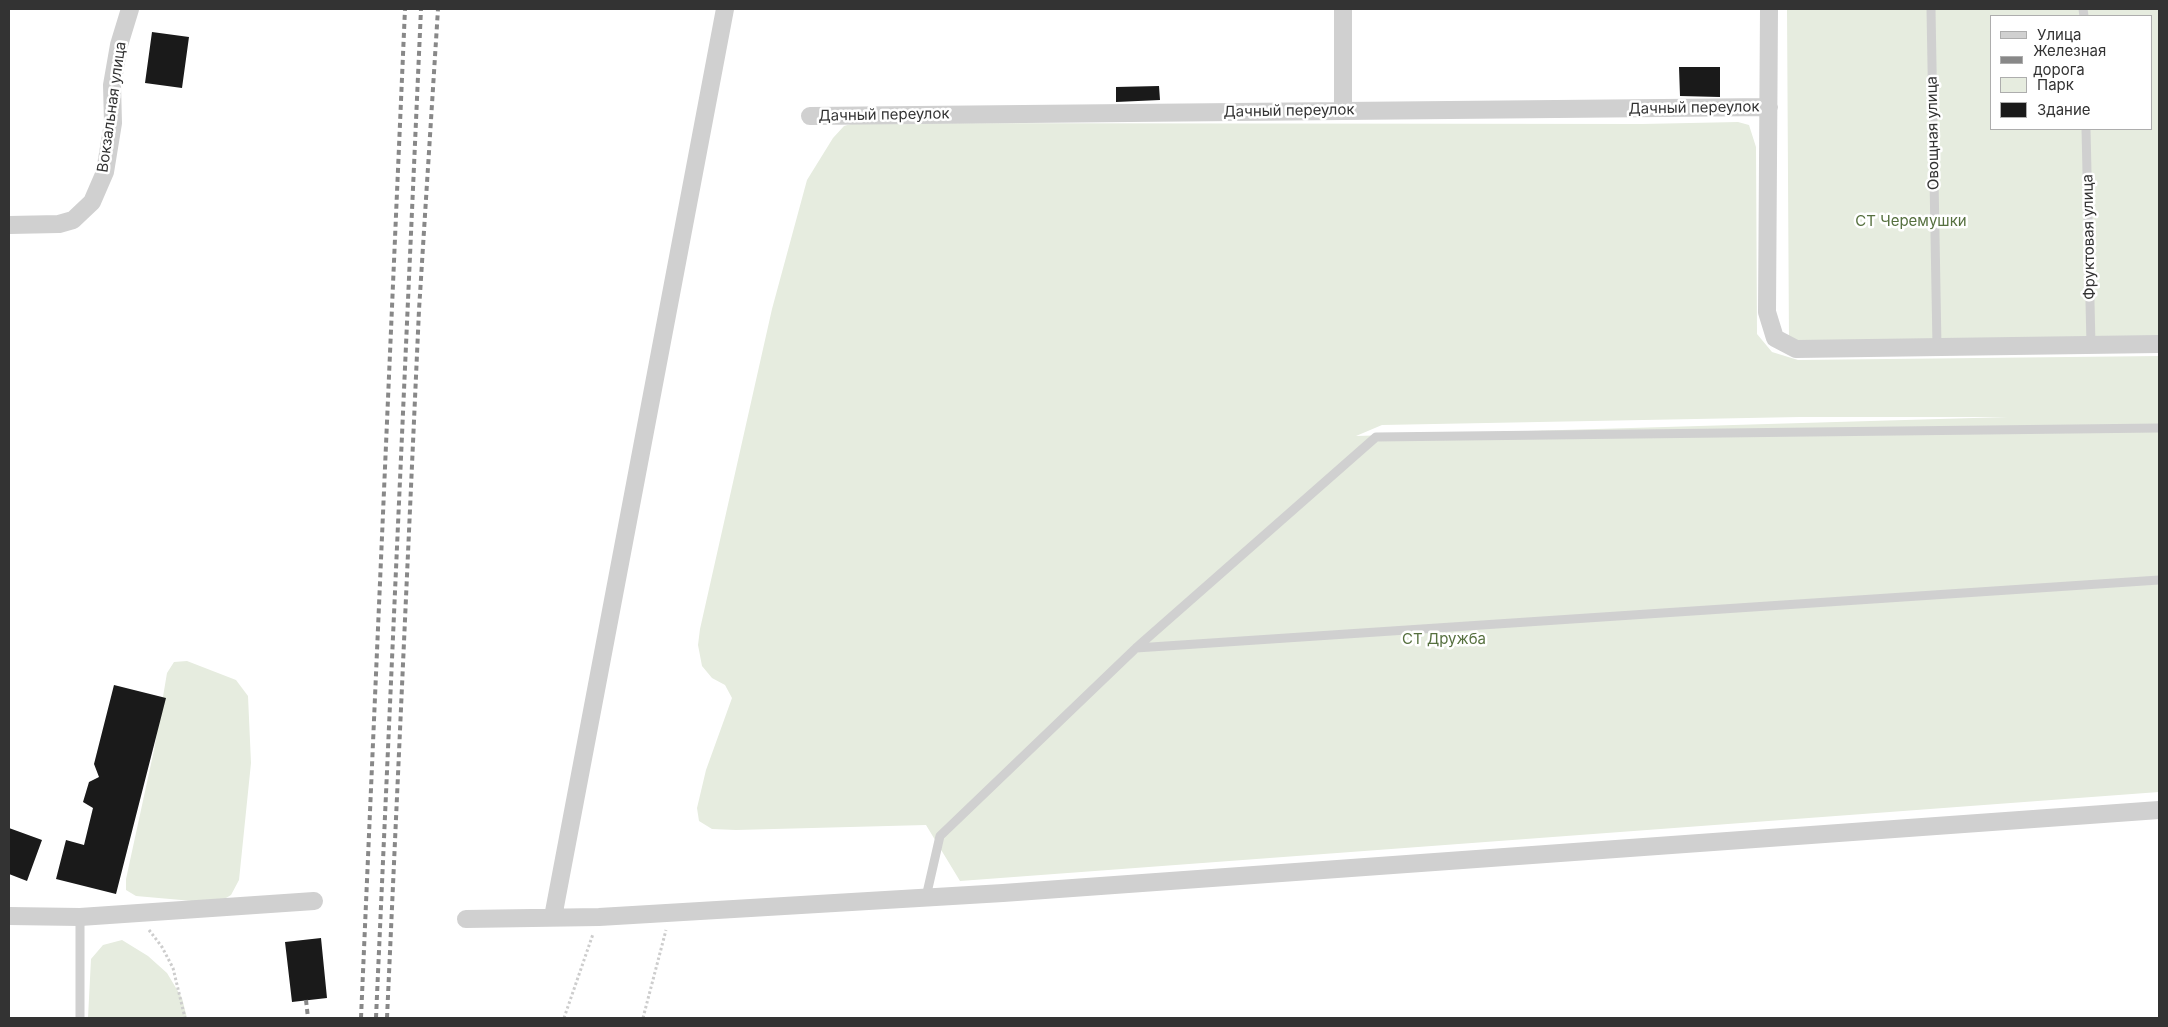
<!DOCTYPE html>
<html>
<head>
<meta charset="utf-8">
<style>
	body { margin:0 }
	#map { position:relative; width:2168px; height:1027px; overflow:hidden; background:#fff; font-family:Inter,sans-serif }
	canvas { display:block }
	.frame { position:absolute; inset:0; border:10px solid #333; pointer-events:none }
	.legend { position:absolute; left:1990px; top:15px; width:162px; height:115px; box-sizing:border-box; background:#fff; border:1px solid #adadad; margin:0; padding:6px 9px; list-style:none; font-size:15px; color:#333 }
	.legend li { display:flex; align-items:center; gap:10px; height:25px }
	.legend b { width:25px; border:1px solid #adadad }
</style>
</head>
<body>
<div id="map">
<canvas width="2168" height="1027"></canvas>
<div class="frame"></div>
<ul class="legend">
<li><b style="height:6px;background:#d0d0d0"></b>Улица</li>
<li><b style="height:6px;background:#888"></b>Железная дорога</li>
<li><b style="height:14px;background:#e6ecdf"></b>Парк</li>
<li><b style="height:14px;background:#1a1a1a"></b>Здание</li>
</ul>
</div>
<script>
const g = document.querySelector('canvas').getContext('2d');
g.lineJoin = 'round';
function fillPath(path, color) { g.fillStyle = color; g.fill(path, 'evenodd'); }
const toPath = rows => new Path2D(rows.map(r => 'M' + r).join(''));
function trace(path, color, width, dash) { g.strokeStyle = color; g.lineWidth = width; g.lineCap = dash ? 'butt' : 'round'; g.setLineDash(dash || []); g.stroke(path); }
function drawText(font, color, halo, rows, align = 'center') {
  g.font = font + ' Inter,sans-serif'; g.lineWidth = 5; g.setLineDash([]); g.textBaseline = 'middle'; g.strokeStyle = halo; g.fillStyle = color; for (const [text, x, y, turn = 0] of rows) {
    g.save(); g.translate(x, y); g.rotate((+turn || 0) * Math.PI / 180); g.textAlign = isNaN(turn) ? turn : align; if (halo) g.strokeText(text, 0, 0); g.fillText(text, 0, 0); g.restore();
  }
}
const green = toPath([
	[1787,9,2159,9,2159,339,1789,344],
	[1992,16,2152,16,2152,129,1992,129],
	[1738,122,1749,125,1756,147,1757,334,1772,352,1798,360,2159,356,2159,792,960,881,926,825,736,830,712,829,699,821,697,808,706,770,732,698,725,685,712,678,702,666,698,645,700,629,772,309,807,180,833,138,844,126,854,123,1642,124],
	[1800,417,2008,417,1356,436,1382,425],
	[187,661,236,680,248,696,251,763,239,880,231,895,221,901,204,902,136,896,126,890,126,879,154,750,167,673,174,662],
	[122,940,148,956,167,973,182,998,187,1018,88,1018,91,959,103,945]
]);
const building = toPath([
	[152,32,189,37,182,88,145,83],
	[1679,67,1720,67,1720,97,1680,96],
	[1159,86,1160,100,1116,102,1116,87],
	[114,685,166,698,116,894,56,879,66,840,84,845,93,808,83,802,89,782,99,777,94,764],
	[9,828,42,840,27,881,9,874],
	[321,938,327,998,292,1002,285,942]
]);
const path = toPath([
	[149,930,162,947,173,968,185,1018],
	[564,1018,593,934],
	[643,1018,666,930]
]);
const lane = toPath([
	[1931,9,1937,347],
	[2083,9,2084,16],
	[2086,129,2091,345],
	[1136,648,2159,580],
	[926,897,940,836,1136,648,1376,437,2159,428],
	[80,917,80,1018]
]);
const street = toPath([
	[1769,9,1767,312,1775,338,1796,349,2159,344],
	[1343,111,1343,9],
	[810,116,1769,107],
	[9,225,59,224,73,220,92,202,105,172,113,123,112,85,119,45,130,9],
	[9,916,80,917,314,901],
	[553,917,725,9],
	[466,919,599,917,1003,893,2159,810]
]);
const rail = toPath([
	[306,1000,308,1018],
	[361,1018,405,9],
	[376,1018,421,9],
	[387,1018,419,310,438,9]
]);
const streetNames = [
	["Вокзальная улица",112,107,-82],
	["Дачный переулок",1694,108,-1],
	["Дачный переулок",1289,111,-1],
	["Дачный переулок",884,115,-1],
	["Овощная улица",1933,133,-91],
	["Фруктовая улица",2089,237,-91]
];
const parkNames = [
	["СТ Черемушки",1911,221],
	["СТ Дружба",1444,639]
];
fillPath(green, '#e6ecdf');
fillPath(building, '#1a1a1a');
trace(path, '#cdcdcd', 3, [2.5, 2.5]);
trace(lane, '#d0d0d0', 9);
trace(street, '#d0d0d0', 18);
trace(rail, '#888', 4, [5, 4]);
drawText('15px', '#333', '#fff', streetNames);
drawText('15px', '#56703f', '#fff', parkNames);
</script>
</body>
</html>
